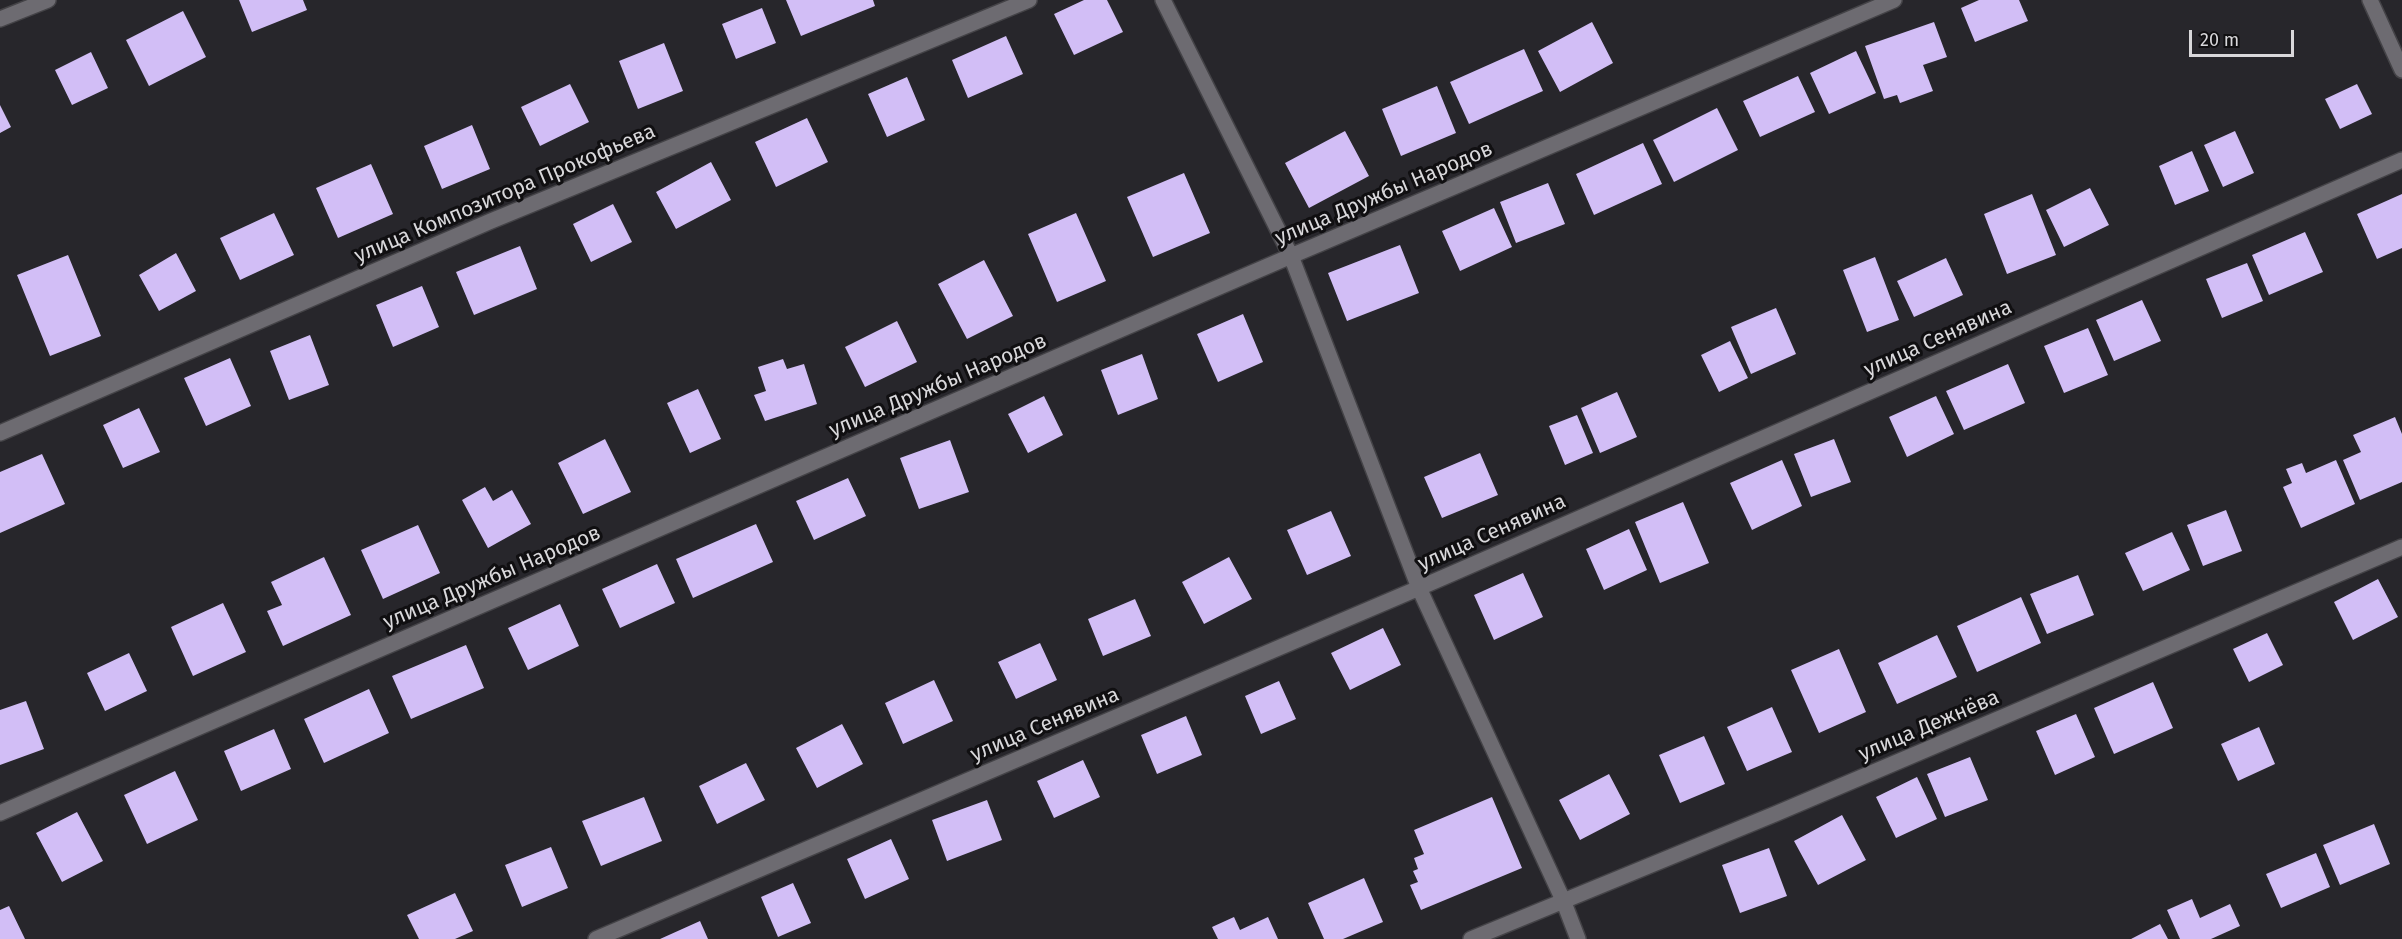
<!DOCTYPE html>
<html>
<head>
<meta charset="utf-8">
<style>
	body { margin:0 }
	#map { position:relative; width:2402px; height:939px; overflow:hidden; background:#27262b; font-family:"Fira Sans",sans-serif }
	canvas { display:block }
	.scale { position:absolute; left:2189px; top:30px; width:105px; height:27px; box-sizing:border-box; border:3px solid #d9d8db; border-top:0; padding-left:8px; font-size:18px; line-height:21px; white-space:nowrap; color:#d9d8db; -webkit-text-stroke:4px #100f11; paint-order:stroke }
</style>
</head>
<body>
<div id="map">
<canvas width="2402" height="939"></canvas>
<div class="scale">20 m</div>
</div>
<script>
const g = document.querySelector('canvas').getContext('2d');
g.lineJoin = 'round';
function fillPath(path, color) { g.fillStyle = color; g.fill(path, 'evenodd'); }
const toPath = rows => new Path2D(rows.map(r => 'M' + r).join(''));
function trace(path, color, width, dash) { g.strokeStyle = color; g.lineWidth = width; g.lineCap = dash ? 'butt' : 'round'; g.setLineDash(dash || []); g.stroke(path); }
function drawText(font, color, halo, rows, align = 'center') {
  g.font = font + ' "Fira Sans",sans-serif'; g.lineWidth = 6; g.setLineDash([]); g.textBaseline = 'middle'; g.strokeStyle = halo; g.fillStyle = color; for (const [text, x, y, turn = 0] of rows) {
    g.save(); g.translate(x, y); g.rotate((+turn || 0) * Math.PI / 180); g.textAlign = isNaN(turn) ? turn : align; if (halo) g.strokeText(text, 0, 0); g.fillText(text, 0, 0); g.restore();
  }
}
const building = toPath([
	[239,0,303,0,307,10,252,32],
	[786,0,873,0,875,6,801,36],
	[1084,0,1107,0,1123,32,1074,55,1054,14],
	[1979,0,2019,0,2028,21,1975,42,1961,8],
	[762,8,776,43,736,59,722,24],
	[183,11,206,57,149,86,126,40],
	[1592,22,1613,63,1560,92,1538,51],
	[1934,22,1947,57,1923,65,1933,91,1900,103,1897,95,1884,99,1865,46],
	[1006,36,1023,74,968,98,952,60],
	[664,43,683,91,638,109,619,61],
	[1524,49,1543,91,1469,124,1450,82],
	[1856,51,1876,93,1829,114,1810,73],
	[91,52,108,88,72,105,55,70],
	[1798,76,1815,112,1760,137,1743,101],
	[907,77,925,120,887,137,868,94],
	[570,84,589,122,540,146,521,107],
	[2357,84,2372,114,2340,129,2325,99],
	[1437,86,1456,133,1401,156,1382,109],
	[0,105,11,127,0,133],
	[1717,108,1738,150,1674,182,1653,140],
	[807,118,828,162,776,187,755,142],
	[472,125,490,169,442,189,424,146],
	[1345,131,1369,176,1309,208,1285,163],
	[2235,131,2254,173,2223,187,2204,145],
	[1643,143,1662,184,1594,215,1576,174],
	[2192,151,2209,191,2175,205,2159,166],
	[711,162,731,200,676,229,656,192],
	[371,164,393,214,338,238,316,188],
	[1184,173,1210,233,1153,257,1127,197],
	[1548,183,1565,224,1516,243,1500,202],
	[2090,188,2109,225,2064,247,2046,210],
	[2032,194,2056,255,2007,274,1984,214],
	[2402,194,2402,248,2377,259,2357,214],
	[613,204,632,242,591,262,573,224],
	[1494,208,1512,247,1460,271,1442,231],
	[274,213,294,255,240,280,220,238],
	[1076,213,1106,281,1057,302,1028,234],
	[2305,232,2323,272,2269,295,2252,255],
	[1400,245,1419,293,1347,321,1328,273],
	[520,246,537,289,474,315,456,272],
	[176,253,196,291,159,311,139,275],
	[68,255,101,336,50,356,17,275],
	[1875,257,1899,320,1867,332,1843,270],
	[1946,258,1963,295,1914,317,1897,281],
	[984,260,1013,316,967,339,938,284],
	[2247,263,2263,301,2222,318,2206,279],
	[422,286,439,327,393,347,376,305],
	[2142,300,2161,341,2114,361,2096,320],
	[1776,308,1796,354,1751,374,1731,327],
	[1243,314,1263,362,1218,382,1197,334],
	[897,321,917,362,865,387,845,347],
	[2088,328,2108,375,2064,393,2044,346],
	[310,335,329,385,289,400,270,351],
	[1730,341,1748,378,1719,392,1701,355],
	[1142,354,1158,399,1118,415,1101,370],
	[230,358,251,406,206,426,184,378],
	[783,359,787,369,804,364,817,404,765,421,754,395,766,391,758,367],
	[2008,364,2025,403,1964,430,1946,391],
	[698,389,721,439,690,453,667,403],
	[1617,392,1637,437,1600,453,1581,408],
	[1044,396,1063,435,1028,453,1008,414],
	[1936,396,1954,434,1907,457,1889,417],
	[139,408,160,452,123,468,103,425],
	[1577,415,1593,453,1565,465,1549,426],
	[2395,417,2402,434,2402,482,2360,500,2343,460,2361,452,2353,435],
	[605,439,631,492,583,514,558,463],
	[1834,439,1851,482,1811,497,1794,454],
	[950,440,969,492,919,509,900,458],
	[1480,453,1498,495,1442,518,1424,477],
	[42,454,65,504,0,533,0,472],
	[1782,460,1802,506,1752,530,1730,483],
	[2336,460,2355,504,2301,528,2283,487,2292,483,2286,469,2302,463,2306,473],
	[848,478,866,516,814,540,796,501],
	[485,487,493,501,512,490,531,524,488,548,462,500],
	[1683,502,1709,563,1660,583,1635,522],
	[2226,510,2242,551,2203,566,2187,525],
	[1331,511,1351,556,1307,575,1287,530],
	[756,524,773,562,693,598,676,559],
	[418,525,440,573,383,599,361,550],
	[1629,529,1647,570,1604,590,1586,549],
	[2172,532,2190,570,2143,591,2125,553],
	[324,557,351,615,283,646,267,611,282,605,271,582],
	[1229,557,1252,599,1204,624,1182,582],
	[657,564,675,603,620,628,602,589],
	[1523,573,1543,617,1494,640,1474,595],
	[2078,575,2094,615,2047,634,2030,594],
	[2378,579,2398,617,2353,640,2334,602],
	[2021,597,2041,643,1977,672,1957,626],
	[1135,599,1151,636,1103,656,1088,619],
	[223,603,246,652,193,676,171,627],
	[560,604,579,646,528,670,508,628],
	[1383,628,1401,665,1350,690,1331,653],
	[2267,633,2283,665,2249,682,2233,649],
	[1937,635,1957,677,1897,704,1878,663],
	[1040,643,1057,680,1016,699,998,662],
	[466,645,484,688,411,719,392,676],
	[1839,649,1866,712,1819,733,1791,670],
	[129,653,147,691,105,711,87,673],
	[934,680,953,721,903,744,885,703],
	[1279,681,1296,719,1261,734,1245,696],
	[2153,682,2173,728,2114,754,2094,708],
	[369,689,389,733,324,763,304,719],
	[26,701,44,749,0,765,0,710],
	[1772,707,1792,752,1747,771,1727,727],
	[2076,714,2095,757,2055,775,2036,731],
	[1186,716,1202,755,1157,774,1141,735],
	[842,724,863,764,817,788,796,748],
	[2259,727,2275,764,2238,781,2221,744],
	[274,729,291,769,241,791,224,751],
	[1704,736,1725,784,1680,803,1659,755],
	[1970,757,1988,800,1945,817,1927,774],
	[1083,760,1100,797,1054,818,1037,781],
	[746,763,765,800,717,824,699,786],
	[175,771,198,820,147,844,124,795],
	[1609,774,1630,814,1580,840,1559,800],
	[1917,777,1937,819,1896,838,1876,797],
	[644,797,662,841,601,866,582,821],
	[1492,797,1522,868,1421,910,1410,885,1418,882,1413,871,1418,869,1414,858,1424,854,1414,830],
	[987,800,1002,840,947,861,932,820],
	[77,812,103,861,62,882,36,833],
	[1842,815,1866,860,1818,885,1794,841],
	[2374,824,2390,864,2340,885,2323,845],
	[891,839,909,879,865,899,847,859],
	[551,847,568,888,522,907,505,865],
	[1769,848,1787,896,1740,913,1722,865],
	[2316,853,2330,887,2281,908,2266,874],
	[1364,878,1383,922,1343,939,1324,939,1308,903],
	[793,883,811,923,778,937,761,897],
	[455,893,473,931,455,939,419,939,407,915],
	[2192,899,2200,918,2230,904,2240,926,2211,939,2180,939,2167,910],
	[9,906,25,939,0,939,0,910],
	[1234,917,1240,930,1268,917,1278,939,1218,939,1212,927],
	[700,921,708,939,660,939],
	[2160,924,2168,939,2131,939]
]);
const minor = toPath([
	[1163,0,1291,256,1419,588,1563,900,1578,939],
	[2370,0,2402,70],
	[0,19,48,0],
	[0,433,491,221,1029,0],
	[0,813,1291,256,1894,0],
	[596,939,1419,588,2402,160],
	[1471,939,1775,814,2402,547]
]);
const streetNames = [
	["улица Композитора Прокофьева",505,194,-23],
	["улица Дружбы Народов",1384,194,-23],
	["улица Сенявина",1938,339,-24],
	["улица Дружбы Народов",938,386,-23],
	["улица Сенявина",1492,533,-24],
	["улица Дружбы Народов",492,578,-23],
	["улица Сенявина",1045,725,-23],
	["улица Дежнёва",1929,726,-23]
];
fillPath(building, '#d2bef6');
trace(minor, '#444347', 18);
trace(minor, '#6d6b71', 15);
drawText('21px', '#d9d8db', '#100f11', streetNames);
</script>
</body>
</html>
